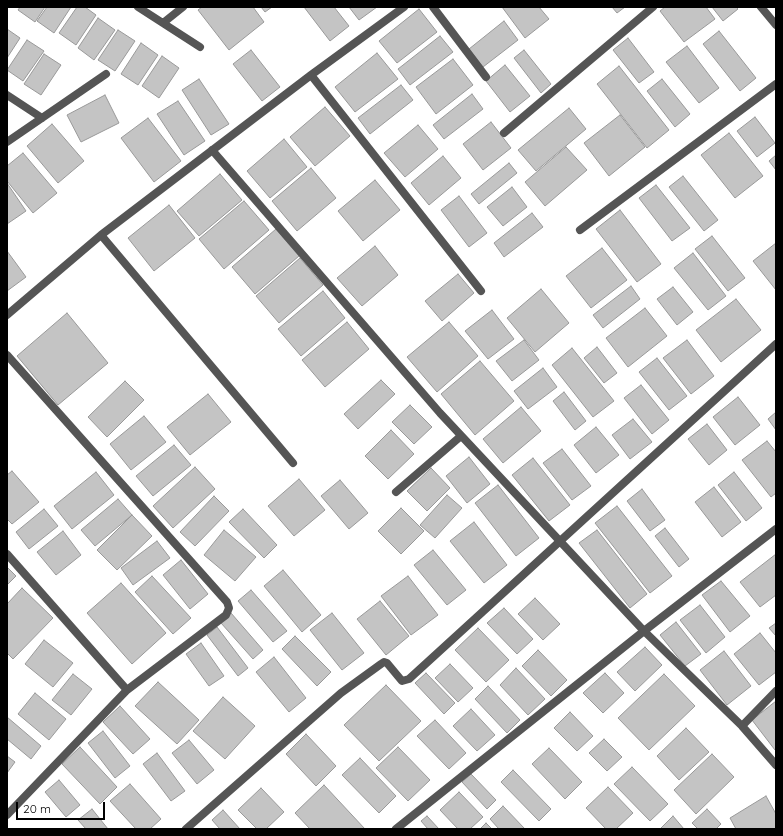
<!DOCTYPE html>
<html>
<head>
<meta charset="utf-8">
<style>
	body { margin:0 }
	#map { position:relative; width:783px; height:836px; overflow:hidden; background:#fff; font-family:Quicksand,sans-serif }
	canvas { display:block }
	.frame { position:absolute; inset:0; border:8px solid #000; pointer-events:none }
	.scale { position:absolute; left:16px; top:802px; width:89px; height:18px; box-sizing:border-box; border:2px solid #000; border-top:0; padding-left:5px; font-size:12px; line-height:14px; white-space:nowrap; color:#000; -webkit-text-stroke:3px #fff; paint-order:stroke }
</style>
</head>
<body>
<div id="map">
<canvas width="783" height="836"></canvas>
<div class="frame"></div>
<div class="scale">20 m</div>
</div>
<script>
const g = document.querySelector('canvas').getContext('2d');
g.lineJoin = 'round';
function fillPath(path, color) { g.fillStyle = color; g.fill(path, 'evenodd'); }
const toPath = rows => new Path2D(rows.map(r => 'M' + r).join(''));
function trace(path, color, width, dash) { g.strokeStyle = color; g.lineWidth = width; g.lineCap = dash ? 'butt' : 'round'; g.setLineDash(dash || []); g.stroke(path); }
const building = toPath([
	[20,7,45,7,35,22,18,10,20,7],
	[47,7,71,7,54,33,37,21,47,7],
	[77,7,85,7,96,15,76,45,59,33,77,7],
	[202,7,253,7,264,22,229,50,198,10,202,7],
	[261,7,272,7,265,12,261,7],
	[304,7,334,7,349,26,330,41,304,7],
	[349,7,377,7,359,20,349,7],
	[502,7,539,7,549,19,525,38,502,7],
	[612,7,625,7,617,13,612,7],
	[665,7,706,7,715,19,684,42,660,11,665,7],
	[712,7,736,7,738,9,723,21,712,7],
	[419,9,437,32,397,63,379,41,419,9],
	[98,18,115,30,94,60,78,48,98,18],
	[504,21,518,40,483,67,469,49,504,21],
	[7,29,20,38,7,58,7,29],
	[118,30,135,41,115,71,98,60,118,30],
	[719,31,756,78,740,91,703,44,719,31],
	[440,36,453,52,410,85,398,69,440,36],
	[628,38,654,72,639,83,613,50,628,38],
	[27,40,44,51,23,81,7,70,27,40],
	[141,43,158,55,138,85,121,74,141,43],
	[687,46,719,88,699,103,666,62,687,46],
	[251,50,280,87,262,101,233,64,251,50],
	[524,50,551,84,541,93,514,58,524,50],
	[377,53,398,79,355,112,335,87,377,53],
	[44,54,61,65,41,95,24,84,44,54],
	[162,56,179,68,159,98,142,86,162,56],
	[453,59,473,85,436,114,416,87,453,59],
	[505,65,530,96,510,112,486,81,505,65],
	[619,66,669,130,647,148,597,84,619,66],
	[199,79,229,124,211,135,182,90,199,79],
	[662,79,690,114,675,127,647,91,662,79],
	[401,85,413,100,370,134,358,118,401,85],
	[472,94,483,109,444,139,433,125,472,94],
	[105,95,119,123,81,142,67,115,105,95],
	[178,101,205,141,184,155,157,114,178,101],
	[325,107,350,136,315,166,290,137,325,107],
	[569,108,586,129,536,171,518,150,569,108],
	[620,115,645,147,609,176,584,143,620,115],
	[755,117,775,143,757,157,737,131,755,117],
	[148,118,181,161,154,182,121,138,148,118],
	[491,122,511,148,483,170,463,144,491,122],
	[52,124,84,161,58,183,27,146,52,124],
	[418,125,438,149,405,177,384,153,418,125],
	[729,133,763,176,735,198,701,155,729,133],
	[284,139,307,167,270,198,247,171,284,139],
	[566,147,587,170,545,206,525,182,566,147],
	[23,153,57,193,33,213,7,181,7,166,23,153],
	[776,155,776,170,769,161,776,155],
	[443,156,461,178,429,205,411,183,443,156],
	[509,163,517,173,479,204,471,194,509,163],
	[311,168,336,198,297,231,272,201,311,168],
	[220,174,242,200,199,236,177,211,220,174],
	[683,176,718,220,704,231,669,187,683,176],
	[375,180,400,210,363,241,338,211,375,180],
	[7,183,26,211,7,224,7,183],
	[656,185,690,228,672,241,639,198,656,185],
	[512,187,527,207,503,226,487,207,512,187],
	[459,196,487,233,469,247,441,210,459,196],
	[244,201,269,230,224,269,199,239,244,201],
	[169,205,195,238,154,271,128,238,169,205],
	[620,210,661,264,637,282,596,229,620,210],
	[532,213,543,227,504,257,494,243,532,213],
	[276,229,299,256,255,294,232,267,276,229],
	[712,236,745,278,728,291,695,249,712,236],
	[776,243,776,290,753,261,776,243],
	[375,246,398,275,362,306,337,278,375,246],
	[602,248,627,280,591,308,566,276,602,248],
	[7,251,26,277,7,291,7,251],
	[693,253,726,296,708,310,674,268,693,253],
	[300,258,323,285,279,323,256,296,300,258],
	[458,274,474,293,442,321,425,301,458,274],
	[631,286,640,299,603,328,593,315,631,286],
	[673,287,693,312,677,325,657,299,673,287],
	[541,289,569,323,535,352,507,318,541,289],
	[323,291,345,318,301,356,278,329,323,291],
	[736,299,761,330,721,362,696,330,736,299],
	[645,308,667,336,628,367,606,338,645,308],
	[492,310,514,339,488,359,465,331,492,310],
	[67,313,108,363,58,405,17,356,67,313],
	[347,322,369,349,325,387,302,360,347,322],
	[449,322,478,356,437,392,407,357,449,322],
	[524,340,539,360,512,381,496,361,524,340],
	[687,340,714,376,691,394,663,358,687,340],
	[597,347,617,373,604,383,584,358,597,347],
	[572,348,614,401,593,417,552,365,572,348],
	[657,358,687,396,669,410,639,372,657,358],
	[480,361,514,401,475,435,441,394,480,361],
	[543,368,557,387,528,409,514,391,543,368],
	[381,380,395,394,358,429,344,414,381,380],
	[125,381,144,400,107,437,88,417,125,381],
	[641,385,669,420,652,434,624,398,641,385],
	[564,392,586,421,575,430,553,401,564,392],
	[208,394,231,422,190,455,167,427,208,394],
	[738,397,760,425,735,445,713,417,738,397],
	[410,405,432,427,414,444,392,422,410,405],
	[521,407,541,431,503,463,483,439,521,407],
	[776,412,776,430,768,419,776,412],
	[144,416,166,442,131,470,110,444,144,416],
	[633,419,652,442,630,459,612,435,633,419],
	[707,424,727,450,709,465,688,439,707,424],
	[596,427,619,455,596,473,574,445,596,427],
	[391,430,414,454,388,479,365,456,391,430],
	[767,441,776,452,776,493,771,497,742,460,767,441],
	[174,445,191,465,153,496,136,476,174,445],
	[562,449,591,486,572,500,543,463,562,449],
	[469,457,490,484,467,503,446,476,469,457],
	[533,458,570,505,549,521,512,475,533,458],
	[195,467,215,489,173,528,153,506,195,467],
	[431,468,450,488,427,511,407,491,431,468],
	[12,471,39,502,12,524,7,519,7,475,12,471],
	[96,472,114,495,72,529,54,506,96,472],
	[734,472,762,508,746,521,718,485,734,472],
	[299,479,325,510,294,536,268,506,299,479],
	[340,480,368,513,349,529,321,496,340,480],
	[498,485,539,538,516,556,475,503,498,485],
	[714,487,741,522,722,537,695,502,714,487],
	[642,489,665,520,650,531,627,501,642,489],
	[447,495,462,508,435,538,420,525,447,495],
	[214,496,229,511,195,546,180,532,214,496],
	[118,499,132,515,95,546,81,530,118,499],
	[617,506,672,576,650,593,595,523,617,506],
	[401,508,424,531,401,554,378,531,401,508],
	[44,509,58,526,29,549,16,532,44,509],
	[243,509,277,545,264,558,229,522,243,509],
	[132,515,152,536,117,570,97,550,132,515],
	[474,522,507,565,484,583,450,541,474,522],
	[665,528,689,559,679,567,655,536,665,528],
	[224,530,256,557,235,581,204,555,224,530],
	[597,530,647,594,630,608,579,543,597,530],
	[63,531,81,555,56,575,37,552,63,531],
	[157,541,170,558,133,585,121,568,157,541],
	[433,550,466,590,447,605,414,565,433,550],
	[776,554,776,595,760,607,740,582,776,554],
	[181,560,208,594,190,609,163,575,181,560],
	[7,567,16,576,7,585,7,567],
	[283,570,321,615,302,632,264,586,283,570],
	[152,576,191,618,173,634,135,592,152,576],
	[408,576,438,615,411,635,381,596,408,576],
	[721,581,750,616,730,632,702,595,721,581],
	[121,583,166,633,132,664,87,613,121,583],
	[22,588,53,618,13,659,7,653,7,604,22,588],
	[251,590,287,631,273,642,238,601,251,590],
	[535,598,560,624,543,640,518,614,535,598],
	[380,601,409,636,386,655,357,619,380,601],
	[700,605,725,637,706,653,680,620,700,605],
	[504,608,533,639,517,654,487,623,504,608],
	[231,613,263,650,253,659,221,623,231,613],
	[332,613,364,653,342,670,310,630,332,613],
	[676,622,701,654,685,666,660,635,676,622],
	[776,623,776,636,769,628,776,623],
	[217,627,248,668,238,676,207,635,217,627],
	[478,628,509,660,486,682,455,650,478,628],
	[760,633,776,653,776,672,759,685,734,654,760,633],
	[295,636,331,672,317,686,282,649,295,636],
	[44,640,73,663,53,687,25,664,44,640],
	[201,643,224,676,209,686,186,654,201,643],
	[645,647,662,665,635,691,617,672,645,647],
	[538,650,567,680,551,696,522,666,538,650],
	[724,651,751,686,727,705,700,670,724,651],
	[274,657,306,698,289,712,256,672,274,657],
	[450,664,473,688,458,702,435,678,450,664],
	[516,668,545,699,528,715,500,685,516,668],
	[426,673,455,703,444,714,415,683,426,673],
	[605,673,624,693,603,713,583,693,605,673],
	[73,674,92,689,71,715,52,700,73,674],
	[664,674,695,706,649,750,618,718,664,674],
	[158,682,199,720,177,744,135,706,158,682],
	[386,685,421,721,379,761,344,725,386,685],
	[488,686,520,720,507,733,475,699,488,686],
	[35,693,66,719,49,740,18,714,35,693],
	[223,697,255,726,225,759,193,731,223,697],
	[776,701,776,750,775,750,752,720,776,701],
	[120,706,150,739,133,754,103,722,120,706],
	[471,709,495,735,477,751,453,726,471,709],
	[570,712,593,736,577,751,554,728,570,712],
	[7,717,41,746,31,759,7,739,7,717],
	[435,720,466,753,449,769,417,736,435,720],
	[686,728,709,752,679,780,657,756,686,728],
	[103,731,130,766,115,778,88,743,103,731],
	[306,734,336,766,316,786,286,754,306,734],
	[604,739,622,757,607,771,589,753,604,739],
	[189,740,214,770,197,784,172,753,189,740],
	[80,747,117,787,100,804,62,764,80,747],
	[398,747,430,780,408,801,376,768,398,747],
	[549,748,582,782,565,799,532,764,549,748],
	[157,753,185,791,171,801,143,764,157,753],
	[712,754,734,777,696,814,674,790,712,754],
	[7,756,15,762,7,773,7,756],
	[360,758,396,796,379,813,342,775,360,758],
	[632,767,668,804,650,821,614,784,632,767],
	[513,770,551,809,539,821,501,782,513,770],
	[471,774,496,800,487,809,462,782,471,774],
	[59,780,80,805,66,817,45,792,59,780],
	[130,784,161,819,150,829,136,829,110,801,130,784],
	[324,785,365,829,310,829,295,813,324,785],
	[608,787,633,813,616,829,606,829,586,808,608,787],
	[261,788,284,812,266,829,257,829,238,810,261,788],
	[459,792,483,817,470,829,458,829,440,810,459,792],
	[766,796,776,814,776,829,736,829,730,818,766,796],
	[503,806,525,829,499,829,490,819,503,806],
	[92,809,108,829,86,829,78,820,92,809],
	[707,809,721,824,716,829,698,829,692,823,707,809],
	[223,810,240,829,220,829,212,820,223,810],
	[427,816,439,829,428,829,421,821,427,816],
	[673,816,684,829,660,829,673,816],
	[486,823,492,829,480,829,486,823]
]);
const street = toPath([
	[138,7,200,47],
	[433,7,486,77],
	[761,7,776,25],
	[163,23,183,7],
	[311,75,481,291],
	[7,95,42,118],
	[504,133,653,7],
	[7,142,106,74],
	[212,150,440,413,644,631,742,726,776,765],
	[580,230,776,84],
	[101,235,293,463],
	[7,315,101,235,311,75,404,7],
	[7,355,227,602,229,608,226,615,127,690,7,815],
	[396,492,461,436],
	[7,554,127,690],
	[742,726,776,691],
	[186,829,341,693,381,664,384,662,387,663,402,681,409,679,776,344],
	[396,829,644,631,776,529]
]);
fillPath(building, '#c4c4c4');
trace(building, '#999', 1);
trace(street, '#555', 8);
</script>
</body>
</html>
